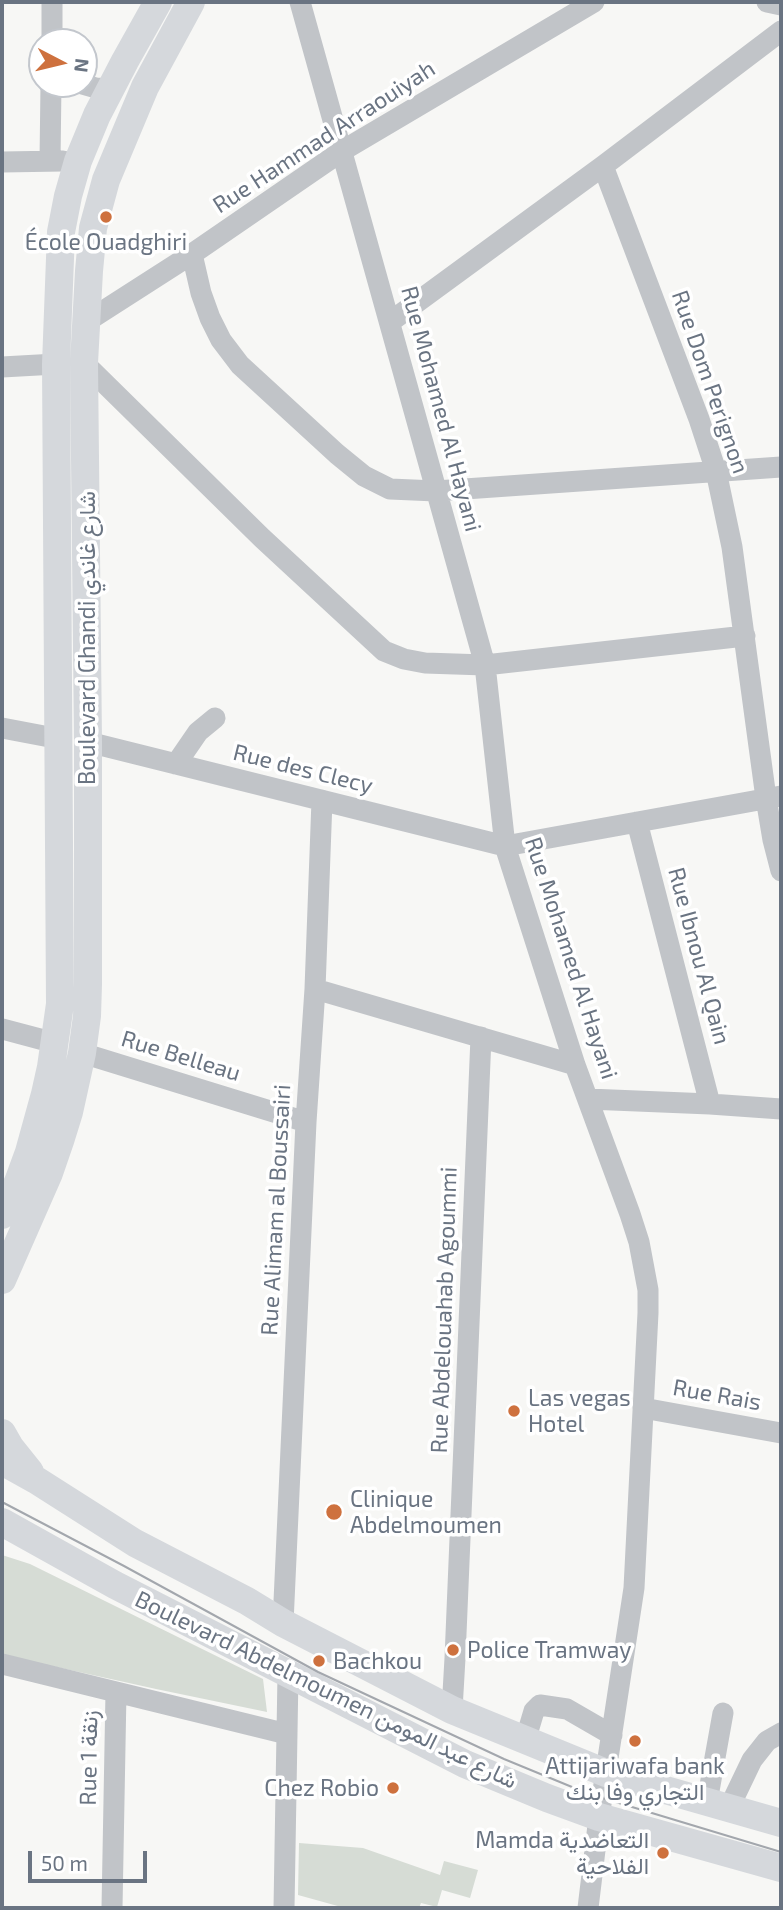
<!DOCTYPE html>
<html>
<head>
<meta charset="utf-8">
<style>
	body { margin:0 }
	#map { position:relative; width:783px; height:1910px; overflow:hidden; background:#f7f7f5; font-family:"Exo 2",sans-serif }
	canvas { display:block }
	.frame { position:absolute; inset:0; border:4px solid #6a7482; pointer-events:none }
	.north { position:absolute; left:28px; top:28px; width:70px; height:70px; box-sizing:border-box; background:#fff; border:2px solid #c3c7cd; border-radius:50%; rotate:97deg; font-size:19px; font-weight:700; line-height:28px; text-align:center; color:#6a7482 }
	.north::after { content:''; display:block; margin:auto; width:24px; height:32px; background:#ce713e; clip-path:polygon(50% 0,100% 100%,50% 72%,0 100%) }
	.scale { position:absolute; left:28px; top:1851px; width:119px; height:32px; box-sizing:border-box; border:4px solid #6a7482; border-top:0; padding-left:9px; font-size:21px; line-height:24px; white-space:nowrap; color:#6a7482; -webkit-text-stroke:5px #fff; paint-order:stroke }
</style>
</head>
<body>
<div id="map">
<canvas width="783" height="1910"></canvas>
<div class="frame"></div>
<div class="north">N</div>
<div class="scale">50 m</div>
</div>
<script>
const g = document.querySelector('canvas').getContext('2d');
g.lineJoin = 'round';
function fillPath(path, color) { g.fillStyle = color; g.fill(path, 'evenodd'); }
const toPath = rows => new Path2D(rows.map(r => 'M' + r).join(''));
function trace(path, color, width, dash) { g.strokeStyle = color; g.lineWidth = width; g.lineCap = dash ? 'butt' : 'round'; g.setLineDash(dash || []); g.stroke(path); }
function drawText(font, color, halo, rows, align = 'center') {
  g.font = font + ' "Exo 2",Vazirmatn,sans-serif'; g.lineWidth = 7; g.setLineDash([]); g.textBaseline = 'middle'; g.strokeStyle = halo; g.fillStyle = color; for (const [text, x, y, turn = 0] of rows) {
    g.save(); g.translate(x, y); g.rotate((+turn || 0) * Math.PI / 180); g.textAlign = isNaN(turn) ? turn : align; if (halo) g.strokeText(text, 0, 0); g.fillText(text, 0, 0); g.restore();
  }
}
const green = toPath([
	[2,1555,30,1564,263,1679,267,1712,156,1689,2,1655],
	[299,1843,363,1848,440,1875,444,1861,478,1870,470,1898,442,1890,437,1907,421,1903,419,1908,345,1908,298,1895]
]);
const minor = toPath([
	[300,2,485,665,505,846,575,1065,630,1214,639,1242,648,1290,648,1313,634,1588,599,1817,588,1908],
	[767,2,781,5],
	[52,42,52,2],
	[82,84,96,88,110,89],
	[50,161,51,84],
	[2,162,63,161],
	[603,166,699,419,716,471,732,547,766,798,773,840,781,871],
	[192,254,201,293,210,318,221,340,240,365,337,454,364,476,390,489,436,491,781,467],
	[86,322,192,254,342,151,594,2],
	[390,322,603,166,781,31],
	[84,363,262,538,384,651,404,659,425,663,485,665,745,636],
	[2,367,56,364],
	[2,728,60,739],
	[88,742,505,846,781,796],
	[176,764,198,732,215,718],
	[637,822,710,1104],
	[315,989,575,1065],
	[2,1029,55,1043],
	[82,1053,306,1122],
	[588,1099,710,1104,781,1109],
	[643,1408,781,1433],
	[283,1623,306,1122,315,989,322,800],
	[2,1664,287,1734],
	[452,1710,455,1658,481,1037],
	[525,1741,534,1711,540,1705,567,1709,612,1735],
	[707,1802,723,1713],
	[729,1808,752,1760,767,1741,781,1733],
	[112,1908,116,1692],
	[284,1908,288,1674]
]);
const major = toPath([
	[2,1215,18,1182,29,1152,45,1094,51,1067,60,1004,56,364,61,232,68,196,78,161,97,115,125,61,158,2],
	[2,1280,49,1173,60,1141,69,1112,82,1053,87,1016,88,984,88,742,84,363,89,271,93,228,106,180,145,87,191,2],
	[2,1433,10,1447,30,1472],
	[2,1461,36,1480,135,1543,247,1601,283,1623,452,1710,606,1773,781,1823],
	[2,1522,115,1585,465,1764,547,1798,599,1817,781,1868]
]);
const tram = toPath([
	[2,1502,124,1566,318,1672,504,1759,589,1794,781,1852]
]);
const markers = [
	[106,217,7,"#ce713e"],
	[514,1411,7,"#ce713e"],
	[334,1512,9,"#ce713e"],
	[453,1650,7,"#ce713e"],
	[319,1661,7,"#ce713e"],
	[635,1741,7,"#ce713e"],
	[393,1788,7,"#ce713e"],
	[663,1853,7,"#ce713e"]
];
const streetNames = [
	["Rue Hammad Arraouiyah",324,137,-33],
	["Rue Dom Perignon",710,382,71],
	["Rue Mohamed Al Hayani",441,409,75],
	["Boulevard Ghandi شارع غاندي",87,638,-90],
	["Rue des Clecy",303,769,14],
	["Rue Ibnou Al Qain",699,956,75],
	["Rue Mohamed Al Hayani",571,958,72],
	["Rue Belleau",181,1056,17],
	["Rue Alimam al Boussairi",276,1210,-87],
	["Rue Abdelouahab Agoummi",444,1310,-88],
	["Rue Rais",717,1395,10],
	["Boulevard Abdelmoumen شارع عبد المومن",326,1690,26],
	["Rue 1 زنقة",89,1758,-89]
];
const poiNames = [
	["École Ouadghiri",106,242,"center"],
	["Las vegas",528,1398],
	["Hotel",528,1424],
	["Clinique",350,1499],
	["Abdelmoumen",350,1525],
	["Police Tramway",467,1650],
	["Bachkou",333,1661],
	["Attijariwafa bank",635,1766,"center"],
	["التجاري وفا بنك",635,1792,"center"],
	["Chez Robio",379,1788,"right"],
	["Mamda التعاضدية",649,1840,"right"],
	["الفلاحية",649,1866,"right"]
];
fillPath(green, '#d6dcd5');
trace(minor, '#c1c4c8', 21);
trace(major, '#d5d8dc', 28);
trace(tram, '#a3a7ad', 2);
for (const [x, y, r, color] of markers) { const dot = new Path2D(); dot.arc(x, y, r, 0, 2 * Math.PI); g.fillStyle = color; g.fill(dot); trace(dot, '#fff', 2.5); }
drawText('23px', '#6a7482', '#fff', streetNames);
drawText('23px', '#6a7482', '#fff', poiNames, 'left');
</script>
</body>
</html>
